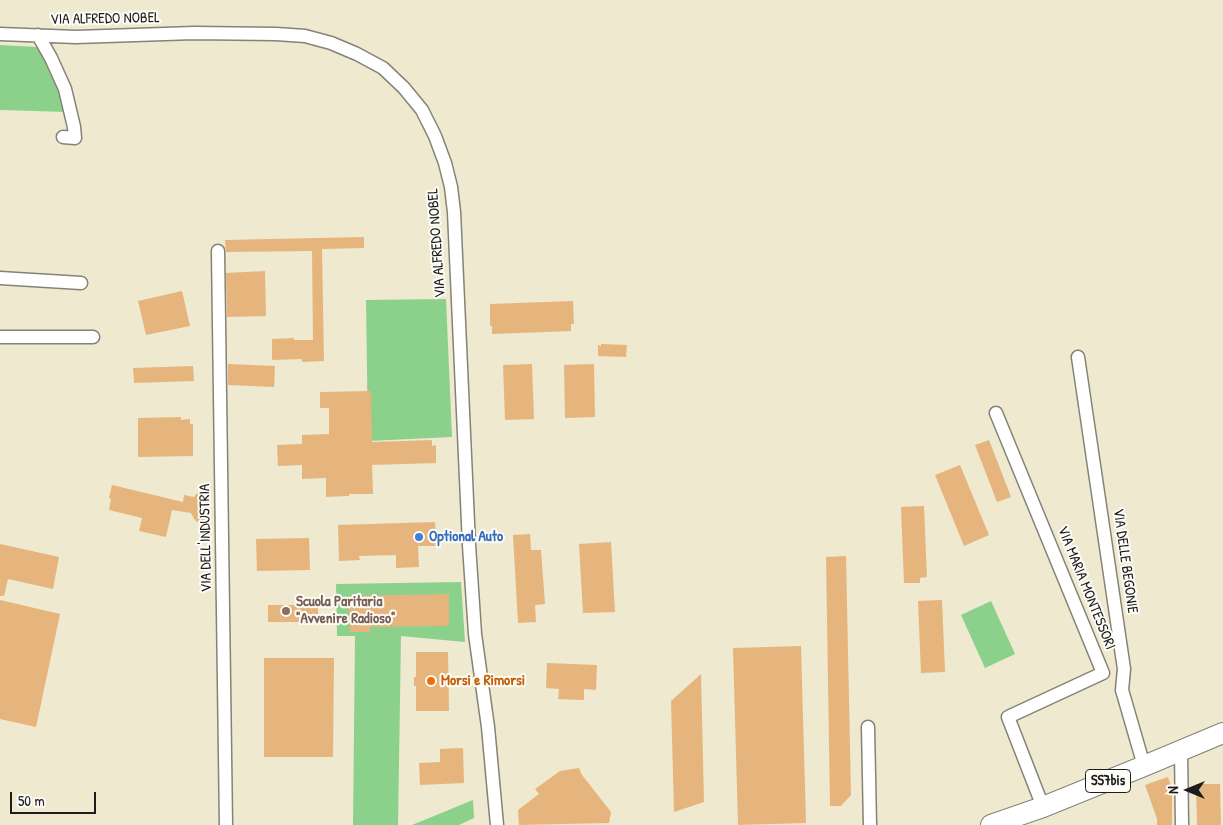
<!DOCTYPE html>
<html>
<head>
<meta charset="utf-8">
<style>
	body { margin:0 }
	#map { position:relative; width:1223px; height:825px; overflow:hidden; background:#eee9cf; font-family:"Patrick Hand",sans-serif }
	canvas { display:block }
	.north { position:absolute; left:1163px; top:765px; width:50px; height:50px; -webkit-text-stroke:4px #fdfcf7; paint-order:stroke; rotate:270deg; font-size:14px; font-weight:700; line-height:20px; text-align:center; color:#1c1c1c }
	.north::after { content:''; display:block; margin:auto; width:18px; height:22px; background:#1c1c1c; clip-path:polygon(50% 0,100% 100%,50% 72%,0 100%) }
	.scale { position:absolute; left:10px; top:792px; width:86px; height:22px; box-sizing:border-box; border:2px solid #1c1c1c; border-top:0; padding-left:6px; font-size:15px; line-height:18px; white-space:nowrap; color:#1c1c1c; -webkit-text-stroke:4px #fdfcf7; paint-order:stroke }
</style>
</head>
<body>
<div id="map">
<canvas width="1223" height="825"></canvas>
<div class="north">N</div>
<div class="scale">50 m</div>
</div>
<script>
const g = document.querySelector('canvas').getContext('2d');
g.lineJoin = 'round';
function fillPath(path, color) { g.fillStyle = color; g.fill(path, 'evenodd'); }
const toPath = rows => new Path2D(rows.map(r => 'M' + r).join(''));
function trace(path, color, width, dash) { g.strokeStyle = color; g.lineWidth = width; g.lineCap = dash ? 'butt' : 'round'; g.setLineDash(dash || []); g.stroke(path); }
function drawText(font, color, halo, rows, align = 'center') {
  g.font = font + ' "Patrick Hand",sans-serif'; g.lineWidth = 4; g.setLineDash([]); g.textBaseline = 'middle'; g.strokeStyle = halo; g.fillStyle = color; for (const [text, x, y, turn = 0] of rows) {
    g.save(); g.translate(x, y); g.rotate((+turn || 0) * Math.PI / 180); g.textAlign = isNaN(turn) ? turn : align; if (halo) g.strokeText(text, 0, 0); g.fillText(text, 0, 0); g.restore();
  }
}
const green = toPath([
	[0,45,37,47,46,55,67,112,0,110],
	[446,299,452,437,368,441,366,300],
	[461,582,465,642,401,636,398,825,353,825,355,636,337,636,336,584],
	[991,601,1015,654,985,668,961,615],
	[473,800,474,818,459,825,412,825]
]);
const building = toPath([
	[364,237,364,248,322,249,324,361,302,362,302,359,272,360,272,339,294,338,294,340,313,340,312,251,226,252,225,240],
	[265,271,266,316,227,317,226,273],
	[182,291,190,326,146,335,138,301],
	[573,301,574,324,571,324,571,331,492,334,492,326,490,326,490,304],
	[601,344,627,345,626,357,598,356,598,345,601,346],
	[228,364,275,366,274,387,228,385],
	[532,364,534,419,505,420,503,365],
	[594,364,595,417,565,418,564,365],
	[193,366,194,381,134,383,133,368],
	[371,391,372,442,432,440,432,446,436,445,436,463,372,465,373,494,349,494,349,496,326,497,326,478,302,479,302,465,278,466,277,445,302,444,302,435,329,434,329,408,320,408,320,392],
	[181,417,181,420,190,419,190,424,193,424,193,456,138,457,138,418],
	[989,440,1011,497,997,502,975,445],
	[960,465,989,535,964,546,935,475],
	[112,485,183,502,184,495,194,497,199,491,204,490,208,492,209,497,208,502,203,507,207,513,207,518,202,522,197,522,194,519,191,513,172,510,166,537,139,531,142,518,109,510,111,499,109,498],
	[924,506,927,577,920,578,920,583,904,583,901,507],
	[435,522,436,546,418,546,419,567,396,568,396,555,359,556,360,560,339,561,338,525],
	[530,534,531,550,541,550,545,604,535,605,536,622,518,623,513,535],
	[309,538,310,570,257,571,256,539],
	[611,542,615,612,583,613,579,544],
	[0,544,59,557,53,589,8,579,4,596,0,596],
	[846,556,851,795,841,806,830,806,826,557],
	[449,594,449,626,370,627,370,632,350,632,348,596],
	[0,600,60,614,36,727,0,719],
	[942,600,945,672,921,673,918,601],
	[268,605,318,605,318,622,268,622],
	[801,646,806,823,738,825,733,648],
	[416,652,448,652,449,711,416,711,416,686,414,686,414,677,416,677],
	[264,658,334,658,333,757,264,757],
	[547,663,597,665,596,690,584,689,584,700,558,699,559,689,546,688],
	[701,674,704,802,674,812,671,701],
	[463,748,464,783,420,785,419,763,440,762,440,749],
	[579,768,582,775,611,812,609,823,519,825,518,810,539,794,535,789,560,771],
	[1168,777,1172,789,1172,825,1157,825,1157,819,1145,785],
	[1196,784,1220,784,1221,825,1197,825]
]);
const street = toPath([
	[0,34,76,37,194,33,276,34,305,36,331,43,357,54,383,68,404,88,422,110,435,136,445,163,451,187,454,212,469,545,475,634,488,727,497,825],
	[38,35,51,58,65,89,74,127,75,138,63,137],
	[218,251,226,825],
	[0,278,81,283],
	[0,337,93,337],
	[1078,357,1124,669,1122,690,1144,766],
	[996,413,1103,673,1008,717,1043,807],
	[868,727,870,825],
	[1181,750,1182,825]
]);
const primary = toPath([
	[991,825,1043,807,1144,766,1223,733]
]);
const markers = [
	[419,537,5,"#3f7fe0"],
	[286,611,5,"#8d6e63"],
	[431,681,5,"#e8710a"]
];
const shields = [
	[1108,781,45]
];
const shieldNames = [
	["SS7bis",1108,781]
];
const streetNames = [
	["VIA ALFREDO NOBEL",105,19,-1],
	["VIA ALFREDO NOBEL",437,243,-94],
	["VIA DELL'INDUSTRIA",206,538,-91],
	["VIA DELLE BEGONIE",1125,561,82],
	["VIA MARIA MONTESSORI",1086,588,68]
];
const shopNames = [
	["Optional Auto",429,537]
];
const educationNames = [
	["Scuola Paritaria",296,602],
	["\"Avvenire Radioso\"",296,619]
];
const foodNames = [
	["Morsi e Rimorsi",441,681]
];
fillPath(green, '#8bd18c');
fillPath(building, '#e6b57d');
trace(street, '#858276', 15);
trace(primary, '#858276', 22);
trace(street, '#fff', 12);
trace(primary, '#fff', 20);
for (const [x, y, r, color] of markers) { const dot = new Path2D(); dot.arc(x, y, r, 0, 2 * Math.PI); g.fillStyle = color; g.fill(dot); trace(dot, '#fdfcf7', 2); }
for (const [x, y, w] of shields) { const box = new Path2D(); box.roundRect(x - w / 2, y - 11.5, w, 23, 4); g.fillStyle = '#fdfcf7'; g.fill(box); trace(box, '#1c1c1c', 1); }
drawText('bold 14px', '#1c1c1c', null, shieldNames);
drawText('15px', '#1c1c1c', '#fdfcf7', streetNames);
drawText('bold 15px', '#366cbe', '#fdfcf7', shopNames, 'left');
drawText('bold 15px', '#785e54', '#fdfcf7', educationNames, 'left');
drawText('bold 15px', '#c56008', '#fdfcf7', foodNames, 'left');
</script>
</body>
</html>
